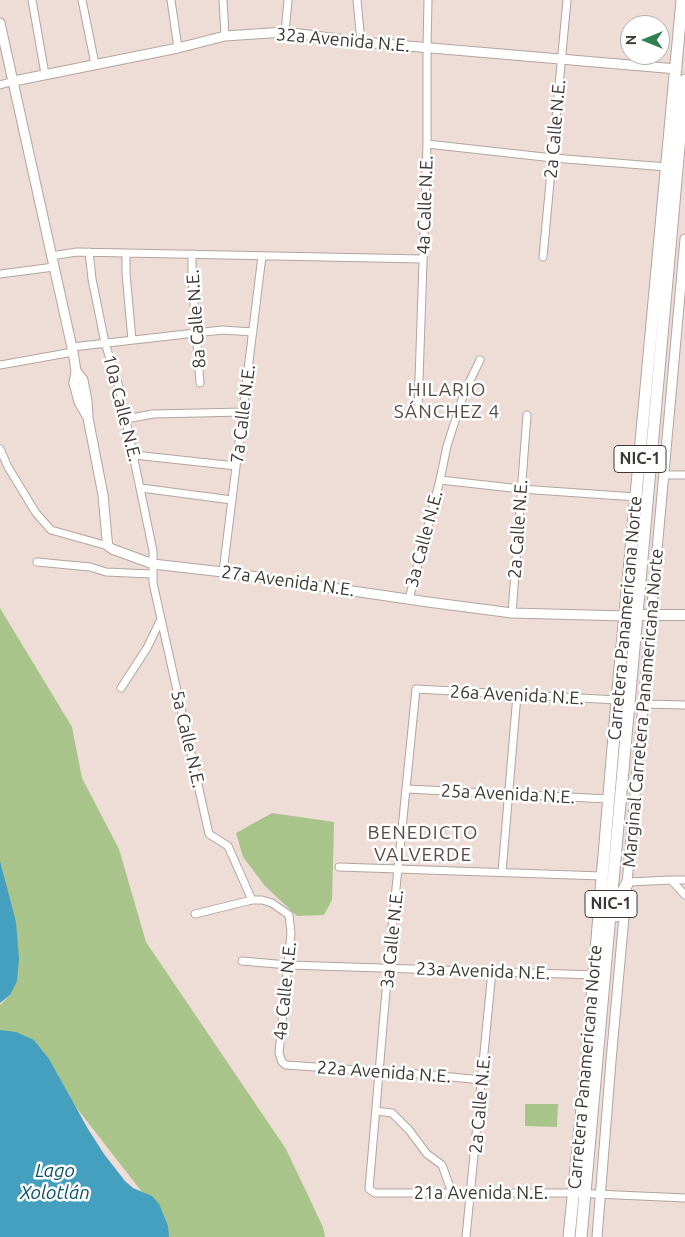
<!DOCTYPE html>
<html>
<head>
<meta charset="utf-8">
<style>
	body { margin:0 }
	#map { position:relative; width:685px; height:1237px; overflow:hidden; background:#eeddd7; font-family:Ubuntu,sans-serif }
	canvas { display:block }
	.north { position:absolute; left:620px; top:15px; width:50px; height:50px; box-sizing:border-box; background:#fff; border:1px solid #b2afae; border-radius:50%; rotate:270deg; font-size:14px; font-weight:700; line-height:20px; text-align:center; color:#3e3835 }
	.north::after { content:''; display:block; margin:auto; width:18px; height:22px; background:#328151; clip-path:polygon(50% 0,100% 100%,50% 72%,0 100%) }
</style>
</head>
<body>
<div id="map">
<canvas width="685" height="1237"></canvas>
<div class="north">N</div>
</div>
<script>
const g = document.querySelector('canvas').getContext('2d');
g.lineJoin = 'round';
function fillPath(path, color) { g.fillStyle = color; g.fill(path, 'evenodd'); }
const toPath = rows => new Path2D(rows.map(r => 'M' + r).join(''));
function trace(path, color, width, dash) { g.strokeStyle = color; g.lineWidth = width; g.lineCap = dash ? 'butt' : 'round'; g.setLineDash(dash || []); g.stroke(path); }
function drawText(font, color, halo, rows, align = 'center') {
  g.font = font + ' Ubuntu,sans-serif'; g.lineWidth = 5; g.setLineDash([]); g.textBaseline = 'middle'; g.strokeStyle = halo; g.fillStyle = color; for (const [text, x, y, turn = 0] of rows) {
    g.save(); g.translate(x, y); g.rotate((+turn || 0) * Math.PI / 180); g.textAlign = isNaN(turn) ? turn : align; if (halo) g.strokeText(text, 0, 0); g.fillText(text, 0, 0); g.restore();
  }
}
const green = toPath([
	[0,608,72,727,82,778,119,849,146,942,286,1149,323,1227,325,1237,166,1237,164,1216,142,1192,72,1102,43,1052,34,1040,0,1030,0,1005,10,995,0,869],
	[272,813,334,822,332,900,324,915,297,916,265,886,243,857,236,833],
	[525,1104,558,1104,557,1127,525,1126]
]);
const water = toPath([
	[0,861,16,922,19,958,17,981,10,995,0,1003],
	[0,1030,16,1032,34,1040,49,1059,88,1129,104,1154,125,1181,133,1188,152,1196,159,1204,168,1226,169,1237,0,1237]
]);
const minor = toPath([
	[32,0,45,74],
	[82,0,95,64],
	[171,0,178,48],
	[223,0,225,36],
	[357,0,361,42],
	[285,32,288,0],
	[0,85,14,81],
	[427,144,553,158,667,167],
	[89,252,92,279,105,343,119,387,153,551,153,583,209,834,228,846,252,900],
	[126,253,126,273,132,340],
	[192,254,192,277,200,383],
	[51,256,77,252,423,259],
	[543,257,567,0],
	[0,274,54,267],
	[72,347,222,330,253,332],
	[0,365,73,352],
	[418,409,427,144,427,47,428,0],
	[126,419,153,414,243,412],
	[0,449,8,467,36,513,51,530,108,546],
	[134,455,236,466],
	[665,475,685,475],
	[440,480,521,489,636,497],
	[141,488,232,500],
	[37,562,90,567,106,572,151,574],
	[223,572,262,256],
	[409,599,440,480,447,446,464,393,480,360],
	[512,613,527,415],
	[121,688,147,648,161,619],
	[617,700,416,689,388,968,369,1189,375,1193,573,1193,685,1198],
	[643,704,685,705],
	[407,789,609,799],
	[339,867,602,876],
	[502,872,517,695],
	[671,880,685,880],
	[628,882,671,880,685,895],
	[195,914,252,900,262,900,272,903,289,915,291,933,279,1053,282,1062,286,1065,431,1075,482,1080],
	[242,961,288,965,596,975],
	[376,1111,392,1113,409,1130,427,1154,442,1165,452,1193],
	[466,1237,492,971]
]);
const tertiary = toPath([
	[0,23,73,352,76,371,74,383,79,402,87,416],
	[14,81,178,48,225,36,285,32,361,42,677,69],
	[76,371,83,380,87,401,88,418,103,495,107,539,108,546,112,549,153,564,223,572,428,602,512,613,625,616],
	[597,1237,611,1061,685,239]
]);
const secondary = toPath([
	[629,615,685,615]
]);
const trunk = toPath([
	[616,916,622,893,628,882],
	[569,1237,587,1058,617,700,682,0],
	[581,1237,685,80]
]);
const shields = [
	[640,459,52],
	[611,904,52]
];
const shieldNames = [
	["NIC-1",640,459],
	["NIC-1",611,904]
];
const streetNames = [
	["32a Avenida N.E.",343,40,5],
	["2a Calle N.E.",555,129,-85],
	["4a Calle N.E.",425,205,-88],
	["8a Calle N.E.",196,319,-94],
	["10a Calle N.E.",122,408,76],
	["7a Calle N.E.",243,414,-83],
	["2a Calle N.E.",518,529,-86],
	["3a Calle N.E.",424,539,-75],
	["27a Avenida N.E.",288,581,8],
	["Carretera Panamericana Norte",625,618,-85],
	["26a Avenida N.E.",517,695,3],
	["Marginal Carretera Panamericana Norte",643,708,-85],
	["5a Calle N.E.",188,739,77],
	["25a Avenida N.E.",508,794,3],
	["3a Calle N.E.",392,939,-84],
	["23a Avenida N.E.",483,971,2],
	["4a Calle N.E.",285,991,-84],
	["Carretera Panamericana Norte",585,1067,-85],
	["22a Avenida N.E.",384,1072,4],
	["2a Calle N.E.",480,1104,-85],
	["21a Avenida N.E.",481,1193]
];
const neighbourhoodNames = [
	["HILARIO",447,390],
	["SÁNCHEZ 4",447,412],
	["BENEDICTO",423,833],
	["VALVERDE",423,855]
];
const waterNames = [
	["Lago",55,1171],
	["Xolotlán",55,1193]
];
fillPath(green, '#a9c48a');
fillPath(water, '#459fbf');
trace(minor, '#b4a49e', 9);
trace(tertiary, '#b4a49e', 11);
trace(secondary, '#b4a49e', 12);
trace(trunk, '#b4a49e', 13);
trace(minor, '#fff', 7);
trace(tertiary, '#fff', 9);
trace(secondary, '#fff', 10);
trace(trunk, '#fff', 11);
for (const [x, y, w] of shields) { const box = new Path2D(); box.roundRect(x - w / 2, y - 13.5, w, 27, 4); g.fillStyle = '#fff'; g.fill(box); trace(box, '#3e3835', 1); }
drawText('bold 16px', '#3e3835', null, shieldNames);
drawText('18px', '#3e3835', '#fff', streetNames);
g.letterSpacing = '1px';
drawText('19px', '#584b46', '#fff', neighbourhoodNames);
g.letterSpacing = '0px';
drawText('italic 19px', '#05546b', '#fff', waterNames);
</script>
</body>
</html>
